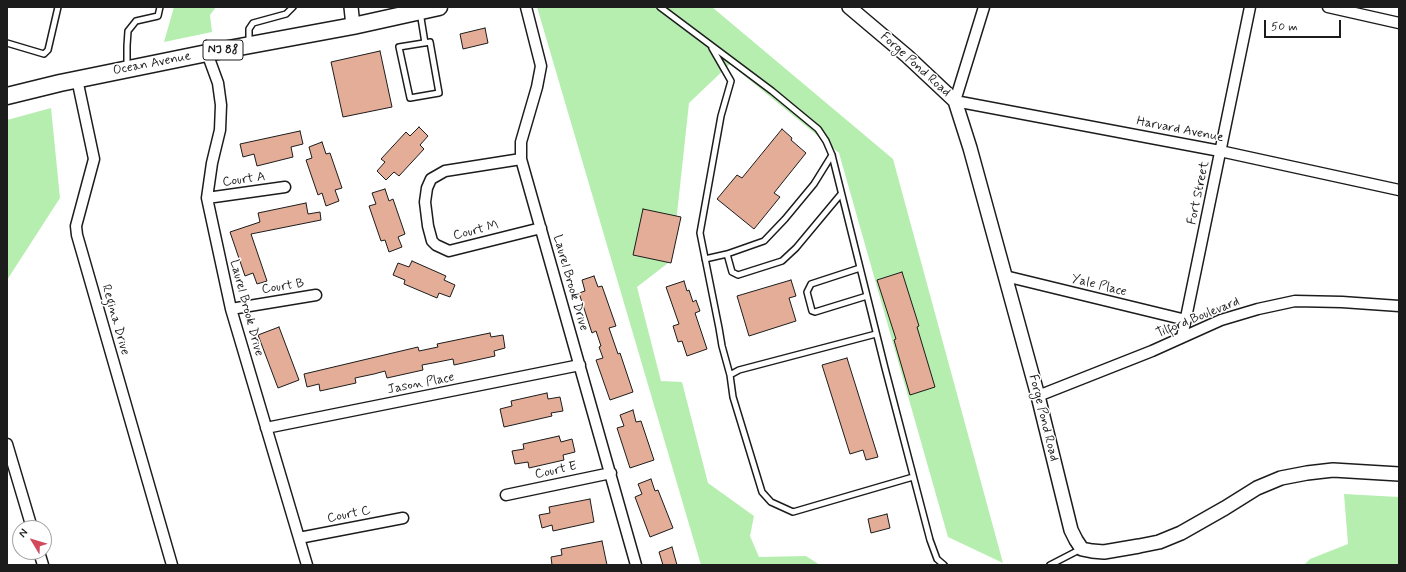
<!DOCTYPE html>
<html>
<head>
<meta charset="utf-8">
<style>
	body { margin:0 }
	#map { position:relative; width:1406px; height:572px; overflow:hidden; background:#fff; font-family:Mynerve,sans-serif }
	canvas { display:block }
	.frame { position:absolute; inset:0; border:8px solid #1c1c1c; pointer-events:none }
	.north { position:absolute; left:12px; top:520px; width:40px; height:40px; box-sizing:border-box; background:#fff; border:1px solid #a4a4a4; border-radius:50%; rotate:308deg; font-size:11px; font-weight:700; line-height:16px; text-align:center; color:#1c1c1c }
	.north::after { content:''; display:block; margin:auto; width:14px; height:18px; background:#d1495b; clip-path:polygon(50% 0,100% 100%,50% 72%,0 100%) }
	.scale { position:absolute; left:1264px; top:20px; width:77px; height:18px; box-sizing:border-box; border:2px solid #1c1c1c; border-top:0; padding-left:5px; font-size:12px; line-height:14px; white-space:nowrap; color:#1c1c1c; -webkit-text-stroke:3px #fff; paint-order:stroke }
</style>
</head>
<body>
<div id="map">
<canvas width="1406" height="572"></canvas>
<div class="frame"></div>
<div class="north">N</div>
<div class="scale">50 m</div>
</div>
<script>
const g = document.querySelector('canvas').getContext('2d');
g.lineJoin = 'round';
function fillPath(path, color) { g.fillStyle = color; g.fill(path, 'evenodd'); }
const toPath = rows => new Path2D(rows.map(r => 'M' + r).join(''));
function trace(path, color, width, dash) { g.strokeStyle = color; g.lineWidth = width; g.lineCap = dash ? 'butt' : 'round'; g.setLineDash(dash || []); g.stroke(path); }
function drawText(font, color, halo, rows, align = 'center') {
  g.font = font + ' Mynerve,sans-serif'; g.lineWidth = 3; g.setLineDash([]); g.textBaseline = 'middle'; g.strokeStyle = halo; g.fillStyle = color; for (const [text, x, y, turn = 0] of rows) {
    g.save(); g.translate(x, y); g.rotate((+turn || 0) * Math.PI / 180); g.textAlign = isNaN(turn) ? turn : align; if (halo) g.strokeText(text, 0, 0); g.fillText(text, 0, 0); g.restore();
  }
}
const green = toPath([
	[174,7,216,7,210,15,212,32,164,42],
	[537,7,712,7,893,159,1003,563,948,537,839,153,730,64,689,103,672,260,637,287,661,381,682,382,708,483,754,516,750,536,759,557,806,556,820,565,701,565],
	[51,108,60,198,7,280,7,120],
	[1344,494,1399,497,1399,565,1304,565,1310,559,1348,544]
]);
const building = toPath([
	[485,28,488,43,463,49,460,34,485,28],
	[380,51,392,107,343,117,331,62,380,51],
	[419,127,428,136,420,145,424,149,399,176,394,172,386,180,377,171,385,162,381,159,406,132,410,136,419,127],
	[782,129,792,138,791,140,806,153,774,193,780,197,754,229,717,199,737,175,742,178,782,129],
	[300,131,303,144,291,147,293,157,257,166,254,154,243,157,240,144,300,131],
	[322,142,326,154,330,153,342,188,335,190,339,201,326,206,322,193,318,195,306,160,312,158,309,147,322,142],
	[385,189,389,201,393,199,405,234,398,237,402,247,389,252,385,240,381,241,369,206,376,204,372,193,385,189],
	[306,203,308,214,320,212,321,220,251,234,267,281,257,284,253,273,245,276,230,232,260,222,258,213,306,203],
	[643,209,681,217,671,263,633,255,643,209],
	[412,261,446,276,444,280,455,285,450,297,439,293,437,298,404,284,405,280,393,275,398,263,409,267,412,261],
	[902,272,919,326,917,327,935,387,910,395,894,340,896,339,877,280,902,272],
	[594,276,598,287,602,286,616,326,609,328,618,354,620,353,633,392,610,400,596,360,603,358,599,347,601,346,596,331,592,333,579,293,585,291,582,280,594,276],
	[791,280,796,296,789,298,796,321,749,336,737,296,791,280],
	[684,281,687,291,689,290,693,302,696,300,700,311,695,313,707,349,687,356,682,341,678,342,673,326,679,324,666,287,684,281],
	[279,327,299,380,278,388,258,335,279,327],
	[490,333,491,337,503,335,505,348,494,351,495,356,454,365,453,359,433,363,422,365,423,370,387,378,385,371,374,374,355,378,356,383,320,391,319,384,307,387,304,374,418,347,419,351,438,347,437,344,490,333],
	[847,358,878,457,866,460,863,450,850,454,822,365,847,358],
	[547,393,548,399,560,397,563,411,551,413,552,416,504,427,500,409,512,406,511,401,547,393],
	[633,410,636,422,641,421,654,460,630,468,617,428,624,426,620,415,633,410],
	[559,436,561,442,572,439,575,452,563,455,564,460,529,468,528,462,515,464,512,451,524,449,523,444,559,436],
	[651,479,655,491,658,490,673,528,650,537,635,497,642,494,638,484,651,479],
	[590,499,594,522,553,531,552,525,542,528,539,515,550,513,549,507,590,499],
	[887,514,890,528,871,533,868,519,887,514],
	[602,541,607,565,552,565,551,557,562,555,561,549,602,541],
	[672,547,677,565,663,565,659,552,672,547]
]);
const service = toPath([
	[660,7,772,91,818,129,826,141,832,155,885,368,930,540,937,559,944,565],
	[420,12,425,43],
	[430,42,439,93,410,98,399,47,430,42],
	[7,43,44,54,48,50,58,7],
	[249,43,249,29,253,23,286,14,293,7],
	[712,48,731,81,721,116,700,233,719,328,722,346,730,375],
	[127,66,127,46,128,31,136,21,158,16,160,7],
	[727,254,732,272,738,275,782,261,796,248,841,194],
	[705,259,727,254,764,241,785,219,814,184,832,155],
	[860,268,811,284,807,292,812,311,815,312,867,296],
	[876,334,739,370,730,375,733,397,762,492,771,502,793,512,913,477],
	[1050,565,1081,549]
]);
const minor = toPath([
	[526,7,541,66,537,87,521,142,521,159,636,565],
	[984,7,955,101,1220,151,1399,190],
	[1328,7,1399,23],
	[207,53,218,83,221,105,220,130,212,163,207,198,231,309,307,565],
	[77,79,94,159,76,226,77,235,172,565],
	[521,159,445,171,431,179,427,188,425,202,428,226,432,241,436,245,449,251,541,228],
	[207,198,285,187],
	[1005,276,1186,320],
	[231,309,316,295],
	[1182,337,1250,7],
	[1038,396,1152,351,1221,320,1258,309,1295,301,1342,302,1399,306],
	[266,428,580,365],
	[7,444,32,528],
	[506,495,611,473],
	[299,538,403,518],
	[39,552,43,565]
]);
const tertiary = toPath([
	[351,7,353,26],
	[849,7,907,56,955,101,970,148,1038,396,1071,530,1076,540,1082,549,1092,551,1104,552,1139,546,1159,542,1181,533,1225,508,1257,488,1281,478,1307,473,1333,470,1399,474]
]);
const primary = toPath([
	[7,96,60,83,207,53,353,26,439,7]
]);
const shields = [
	[223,50,40]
];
const shieldNames = [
	["NJ 88",223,50]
];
const streetNames = [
	["Ocean Avenue",152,64,-11],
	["Forge Pond Road",915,65,42],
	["Harvard Avenue",1180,130,11],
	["Court A",244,180,-8],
	["Fort Street",1199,193,-78],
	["Court M",476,231,-14],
	["Laurel Brook Drive",570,283,74],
	["Yale Place",1099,286,14],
	["Court B",283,287,-9],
	["Laurel Brook Drive",246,308,75],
	["Tilford Boulevard",1198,318,-22],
	["Regina Drive",115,320,74],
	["Jason Place",421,384,-11],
	["Forge Pond Road",1043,418,76],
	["Court E",556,471,-12],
	["Court C",349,515,-11]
];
fillPath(green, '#b6eeb0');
fillPath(building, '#e3ad98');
trace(building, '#1c1c1c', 1);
trace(service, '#1c1c1c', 8);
trace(minor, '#1c1c1c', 13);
trace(tertiary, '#1c1c1c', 16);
trace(primary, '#1c1c1c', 19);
trace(service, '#fff', 5);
trace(minor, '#fff', 10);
trace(tertiary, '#fff', 13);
trace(primary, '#fff', 16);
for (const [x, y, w] of shields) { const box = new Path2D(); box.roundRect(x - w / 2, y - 10, w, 20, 3); g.fillStyle = '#fff'; g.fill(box); trace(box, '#1c1c1c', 1); }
drawText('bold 12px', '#1c1c1c', null, shieldNames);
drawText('13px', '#1c1c1c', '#fff', streetNames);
</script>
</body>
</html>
